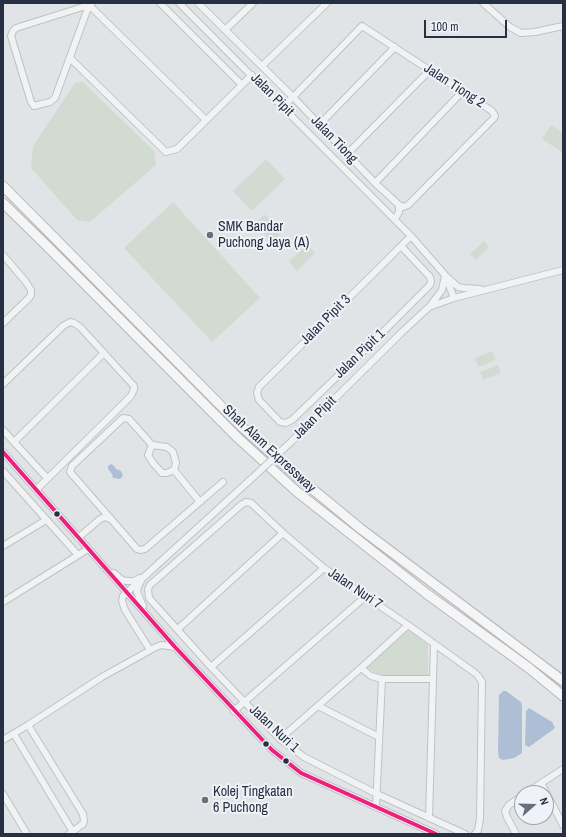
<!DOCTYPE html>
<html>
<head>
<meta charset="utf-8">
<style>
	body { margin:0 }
	#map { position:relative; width:566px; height:837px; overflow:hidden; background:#e1e4e7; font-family:"Archivo Narrow",sans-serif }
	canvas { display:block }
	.frame { position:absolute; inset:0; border:4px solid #272f42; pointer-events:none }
	.north { position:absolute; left:514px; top:785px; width:40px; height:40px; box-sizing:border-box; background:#eff2f7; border:1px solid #9fa4af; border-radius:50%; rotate:70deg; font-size:11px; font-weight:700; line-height:16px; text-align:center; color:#272f42 }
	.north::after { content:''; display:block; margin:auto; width:14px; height:18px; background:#686e7c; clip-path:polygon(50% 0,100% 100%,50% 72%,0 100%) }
	.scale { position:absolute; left:424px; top:20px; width:83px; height:18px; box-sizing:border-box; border:2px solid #272f42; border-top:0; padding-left:5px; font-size:12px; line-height:14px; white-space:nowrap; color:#272f42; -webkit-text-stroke:3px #eff2f7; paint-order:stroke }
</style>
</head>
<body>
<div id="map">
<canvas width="566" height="837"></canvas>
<div class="frame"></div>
<div class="north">N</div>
<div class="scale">100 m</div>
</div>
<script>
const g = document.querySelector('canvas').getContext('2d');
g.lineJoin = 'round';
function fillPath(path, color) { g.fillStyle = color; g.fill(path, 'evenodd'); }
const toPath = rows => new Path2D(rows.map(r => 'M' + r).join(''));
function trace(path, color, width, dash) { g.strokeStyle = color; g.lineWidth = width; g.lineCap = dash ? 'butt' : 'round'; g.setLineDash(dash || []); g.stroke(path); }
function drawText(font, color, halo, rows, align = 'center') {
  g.font = font + ' "Archivo Narrow",sans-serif'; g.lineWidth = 4; g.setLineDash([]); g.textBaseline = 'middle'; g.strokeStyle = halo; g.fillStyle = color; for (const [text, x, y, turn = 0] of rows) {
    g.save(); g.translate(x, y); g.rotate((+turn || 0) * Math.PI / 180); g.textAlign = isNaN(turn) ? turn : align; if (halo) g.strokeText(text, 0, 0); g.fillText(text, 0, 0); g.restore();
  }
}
const green = toPath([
	[83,82,154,151,156,165,90,222,77,220,31,168,33,146,75,83],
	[551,125,563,133,563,153,542,139],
	[266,159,285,179,252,211,233,191],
	[173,202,260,298,212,342,124,248],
	[264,214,282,231,272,242,255,225],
	[484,241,489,247,476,260,470,254],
	[307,244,315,253,297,271,289,262],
	[492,351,496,360,478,367,475,358],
	[498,365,501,373,483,380,480,372],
	[409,630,428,645,428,675,380,676,366,667]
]);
const water = toPath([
	[111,464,113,465,116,469,121,471,123,476,120,479,113,478,112,474,108,469,108,466],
	[503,691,506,691,521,702,522,705,522,753,514,758,503,760,499,758,498,752,499,695],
	[529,708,552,722,555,728,529,747,525,745,526,711]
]);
const minor = toPath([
	[160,3,242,85],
	[179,3,411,236,445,275,454,298],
	[198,3,293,97,375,183,399,205,403,207,408,205,494,118,495,116,492,111,362,26,293,97,283,107],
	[483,3,510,27,521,33,535,32,563,26],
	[89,5,16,28,13,31,11,36,31,102,34,106,50,102,55,98,89,5,92,3],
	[89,5,206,120],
	[225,30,253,3],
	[70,58,166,152,177,149,252,75],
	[262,66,327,3],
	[319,125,395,47],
	[347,154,430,70],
	[375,183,462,92],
	[395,219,399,212,399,205],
	[401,246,430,277,431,282,430,285,374,341,292,420,286,423,280,422,259,400,257,393,259,387,381,266,411,236],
	[3,255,26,282,31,290,31,295,29,298,3,323],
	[447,277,458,287,464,288,480,289],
	[430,306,442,290,445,276],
	[3,384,63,326,70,322,74,323,80,327,134,386,134,389,131,396,37,489],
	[3,430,47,478],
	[292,441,400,334,429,307,454,298,563,270],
	[14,442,104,353],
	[152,445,148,455,153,463,162,473,167,473,174,470,176,463,173,452,167,447,152,445,129,419,123,418,72,466,70,472,137,549,140,550,145,549,223,482],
	[3,452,175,647,272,750,301,773,436,834],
	[174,470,200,502],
	[3,471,78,555],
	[78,538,100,519,105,517,110,519],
	[3,546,46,520],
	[114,573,122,580,127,581,134,581,140,578],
	[141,581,138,587,137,592,143,606],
	[3,602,88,549],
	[178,629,283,533],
	[150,650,125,610,122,601,123,596,250,480],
	[211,667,324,568],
	[361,668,371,676,382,679,433,679],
	[318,706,379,737],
	[234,711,366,596],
	[14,734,73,832],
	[280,739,361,668,408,625],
	[3,740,28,725],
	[541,783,563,825],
	[526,793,563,769],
	[3,794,27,834],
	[376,807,382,679],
	[429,818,434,644],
	[69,834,83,824,84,821,83,814,28,725,102,677,156,647,162,645,175,647],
	[465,834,377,794,304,757,280,739,211,667,149,598,148,589,150,585,241,505,246,502,251,503,283,533,324,568,408,625,475,673,478,676,482,682,480,819,478,830,475,834],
	[516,834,507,817,505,811,509,805,522,796]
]);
const highway = toPath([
	[3,186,242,427,299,478,361,529,563,681],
	[3,203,48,247,238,438,296,491,427,594,529,668,563,696]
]);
const minorBridge = toPath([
	[250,480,292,441]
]);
const bus1 = toPath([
	[3,452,175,647,272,750,301,773,436,834]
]);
const markers = [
	[210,235,4,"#686e7c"],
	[57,514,3.5,"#272f42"],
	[266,744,3.5,"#272f42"],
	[286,761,3.5,"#272f42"],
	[205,800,4,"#686e7c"]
];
const streetNames = [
	["Jalan Tiong 2",454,86,33],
	["Jalan Pipit",272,95,45],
	["Jalan Tiong",334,140,46],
	["Jalan Pipit 3",326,320,-45],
	["Jalan Pipit 1",360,354,-44],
	["Jalan Pipit",315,418,-45],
	["Shah Alam Expressway",269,449,43],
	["Jalan Nuri 7",355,589,34],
	["Jalan Nuri 1",274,729,43]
];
const poiNames = [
	["SMK Bandar",218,227],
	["Puchong Jaya (A)",218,243],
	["Kolej Tingkatan",213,792],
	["6 Puchong",213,808]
];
fillPath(green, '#d1dbd2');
fillPath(water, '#aebed4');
trace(minor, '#bfc2c5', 8);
trace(highway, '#b4b7bc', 11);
trace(minor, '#f1f2f3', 6);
trace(highway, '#f5f5f6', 9);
trace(minorBridge, '#bfc2c5', 8, []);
trace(minorBridge, '#f1f2f3', 6);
trace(bus1, '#ed207b', 4);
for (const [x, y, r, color] of markers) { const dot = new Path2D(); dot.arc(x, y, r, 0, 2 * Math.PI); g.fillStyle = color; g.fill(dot); trace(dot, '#eff2f7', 1.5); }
drawText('14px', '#272f42', '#eff2f7', streetNames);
drawText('14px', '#272f42', '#eff2f7', poiNames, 'left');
</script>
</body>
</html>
